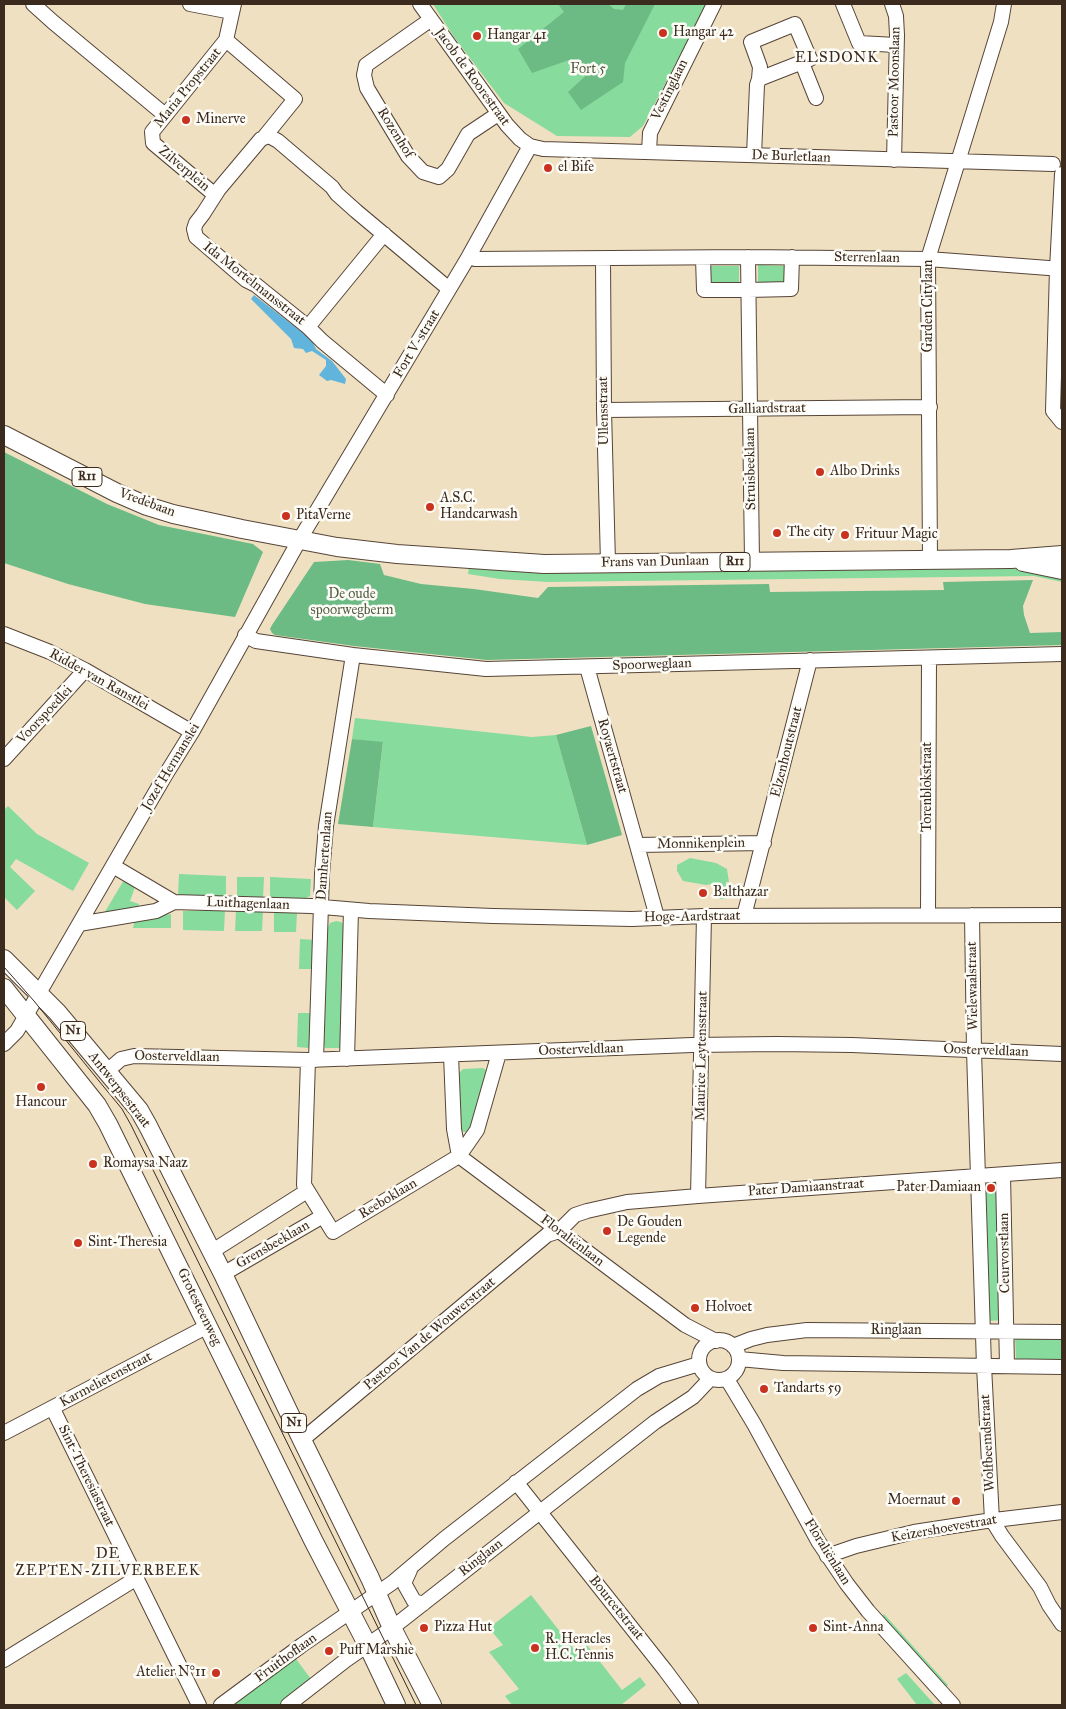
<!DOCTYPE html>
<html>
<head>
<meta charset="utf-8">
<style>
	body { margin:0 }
	#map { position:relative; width:1066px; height:1709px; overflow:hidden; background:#f0e0c2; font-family:"IM FELL Great Primer",serif }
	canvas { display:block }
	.frame { position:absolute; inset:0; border:5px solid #3b2a1e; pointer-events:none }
</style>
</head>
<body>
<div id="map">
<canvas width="1066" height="1709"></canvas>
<div class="frame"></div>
</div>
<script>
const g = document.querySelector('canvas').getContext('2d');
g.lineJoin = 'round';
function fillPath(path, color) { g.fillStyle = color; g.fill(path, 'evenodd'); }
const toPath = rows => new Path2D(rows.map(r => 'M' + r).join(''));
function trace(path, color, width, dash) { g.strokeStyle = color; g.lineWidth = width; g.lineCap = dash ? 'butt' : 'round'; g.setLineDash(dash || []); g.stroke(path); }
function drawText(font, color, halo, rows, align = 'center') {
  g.font = font + ' "IM FELL Great Primer",serif'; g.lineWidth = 5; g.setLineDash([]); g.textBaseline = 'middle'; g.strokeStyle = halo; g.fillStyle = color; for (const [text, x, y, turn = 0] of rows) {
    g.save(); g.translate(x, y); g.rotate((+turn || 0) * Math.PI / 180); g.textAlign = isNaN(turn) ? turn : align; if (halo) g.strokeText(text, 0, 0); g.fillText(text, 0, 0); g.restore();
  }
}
const green = toPath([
	[433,4,707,4,643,126,630,137,557,136,504,103,454,37],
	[758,265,786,266,786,284,758,284],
	[711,266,739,266,739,285,711,285],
	[469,566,903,566,925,569,1011,568,1062,576,1062,582,1034,576,548,582,500,579,468,574],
	[355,718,532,737,556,735,587,845,373,827,383,743,352,739],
	[8,806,37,834,89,863,73,891,16,859,10,867,35,891,17,910,4,897,4,810],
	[690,858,716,863,727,869,729,882,726,882,726,899,719,899,718,883,706,885,683,881,677,871,677,865],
	[179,874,226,876,226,897,178,895],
	[237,877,264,877,263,898,237,897],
	[270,877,311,879,310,896,304,899,270,898],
	[124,880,135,887,130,901,139,904,137,910,103,915],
	[225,910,224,931,183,930,183,911],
	[236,910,263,911,262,931,235,931],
	[274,911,297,913,296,932,274,932],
	[171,914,171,928,133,928,135,919],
	[336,921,341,922,345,926,341,1048,325,1048,324,1044,327,929,330,923],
	[300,939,315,940,314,969,299,969],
	[298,1013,313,1013,309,1048,297,1047],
	[483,1068,487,1071,471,1128,468,1132,464,1132,460,1129,458,1074,463,1069],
	[991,1182,997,1184,1002,1320,989,1321,985,1187,988,1183],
	[1015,1336,1062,1337,1062,1361,1016,1360],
	[531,1595,577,1653,587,1645,622,1690,640,1677,646,1685,621,1705,512,1705,505,1696,519,1689,489,1652,503,1645,489,1628],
	[884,1614,948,1685,946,1687,882,1616],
	[296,1659,311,1679,280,1705,275,1704,272,1705,227,1705,288,1660],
	[906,1673,935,1705,917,1705,897,1679]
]);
const forest = toPath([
	[558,4,608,4,614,9,623,10,626,4,655,4,625,63,623,82,581,110,568,92,591,71,569,60,532,73,518,49,564,12],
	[4,452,107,504,159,525,253,544,263,552,235,617,145,604,68,584,4,563],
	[348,560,380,564,384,575,421,584,474,589,538,598,548,587,769,584,770,592,944,590,943,582,1033,580,1023,606,1024,615,1030,633,1062,632,1062,645,487,660,354,646,275,635,272,633,270,629,272,625,314,562],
	[591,726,622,835,587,845,556,735],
	[352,739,383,742,373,827,338,824]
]);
const water = toPath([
	[254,295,311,339,316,349,332,361,346,379,345,384,331,380,327,381,319,375,326,366,326,360,312,351,306,353,303,349,294,348,291,339,251,299]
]);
const minor = toPath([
	[33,4,53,22,165,115],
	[190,4,232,12],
	[420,4,507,125,520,139,530,146,543,149,1053,164],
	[843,4,859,43,896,45],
	[892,4,896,16,897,35,894,160],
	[430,20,366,65,364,75,367,88,408,156,423,172,439,177,448,169,468,134,498,114],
	[795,24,810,59,759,79,760,67,751,42,795,24],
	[226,40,295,99,265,136],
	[802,63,816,98],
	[649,152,650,133,714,4],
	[754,155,757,85,759,79],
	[1062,174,1057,269,1053,411,1062,422],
	[215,195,153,143,152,132,226,40,234,4],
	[469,256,475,259,748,257,928,259,1062,269],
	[748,257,752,561],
	[703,258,704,290,748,290,791,289,792,257],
	[603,259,604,410,608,563],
	[308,327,384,234],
	[387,395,322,341,308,327,256,285,246,280,196,237,194,229,196,223,203,214,219,189,261,139,269,136,278,141,332,187,337,194,356,211,449,289],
	[604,410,930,407],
	[930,559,928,259,1001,22,1004,4],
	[4,634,50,652,85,670,192,732],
	[245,635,256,641,353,655,486,669,1062,654],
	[587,667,657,917],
	[4,759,85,670],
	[637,845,764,843],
	[113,866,174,902],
	[928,915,929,658],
	[972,915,974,1051,984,1366,992,1520,1002,1536,1040,1587,1049,1605,1062,1624],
	[744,916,810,660],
	[79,924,156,911,174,902,311,906,369,911,493,916,632,919,704,916,1062,915],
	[4,1044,17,1031,166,774,192,732,300,539,469,256,530,146],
	[451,1055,454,1129,459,1156],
	[347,1059,351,910],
	[308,1060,304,1185,333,1232,459,1156,477,1130,499,1053],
	[316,1060,322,874,326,826,353,655],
	[106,1072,121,1059,134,1056,308,1060,692,1045,777,1044,852,1045,1062,1054],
	[459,1156,685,1325,716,1341],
	[1003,1175,1007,1366],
	[698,1196,704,916],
	[211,1252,307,1191],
	[223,1274,323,1216],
	'699 1360a20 20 0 1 1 40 0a20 20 0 1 1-40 0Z',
	[733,1346,751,1339,767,1335,807,1330,1062,1332],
	[739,1359,783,1363,1062,1367],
	[727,1379,754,1424,818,1541,847,1584,868,1611,953,1705],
	[53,1409,199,1705],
	[4,1433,208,1326],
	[302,1440,547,1235,559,1231,575,1215,587,1211,627,1202,698,1196,1062,1170],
	[516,1482,665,1670,691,1705],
	[827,1556,856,1546,914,1532,986,1521,1062,1512],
	[410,1570,405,1581,405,1585,414,1601,423,1604],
	[4,1660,137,1578],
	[221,1705,302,1645,392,1583,444,1539,637,1389,659,1376,699,1364],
	[288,1705,346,1660,392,1628,655,1422,693,1397,710,1379]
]);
const major = toPath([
	[4,435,117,493,147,506,173,514,242,529,337,547,397,554,544,564,1011,559,1062,555],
	[1023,562,1062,570],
	[4,959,57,1012,139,1110,148,1126,223,1274,302,1440,370,1578,392,1628,432,1705],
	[4,988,97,1105,108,1124,313,1540,368,1646,396,1705]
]);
const tram = toPath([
	[4,967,34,1001,99,1081,122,1109,131,1125,416,1705]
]);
const markers = [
	[663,33,5,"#c8321e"],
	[477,36,5,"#c8321e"],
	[186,120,5,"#c8321e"],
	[548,168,5,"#c8321e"],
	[820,472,5,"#c8321e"],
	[430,507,5,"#c8321e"],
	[286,516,5,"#c8321e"],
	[777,533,5,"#c8321e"],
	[845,535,5,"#c8321e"],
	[703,893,5,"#c8321e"],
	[41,1087,5,"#c8321e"],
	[93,1164,5,"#c8321e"],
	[991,1188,5,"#c8321e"],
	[607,1231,5,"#c8321e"],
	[78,1243,5,"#c8321e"],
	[695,1308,5,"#c8321e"],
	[764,1389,5,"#c8321e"],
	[956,1501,5,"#c8321e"],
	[424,1628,5,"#c8321e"],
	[813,1628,5,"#c8321e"],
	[535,1648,5,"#c8321e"],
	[329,1651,5,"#c8321e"],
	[216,1673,5,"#c8321e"]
];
const shields = [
	[87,477,30],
	[735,562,30],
	[73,1031,25],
	[294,1423,25]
];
const shieldNames = [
	["R11",87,477],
	["R11",735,562],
	["N1",73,1031],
	["N1",294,1423]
];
const poiNames = [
	["Hangar 42",673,33],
	["Hangar 41",487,36],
	["Minerve",196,120],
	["el Bife",558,168],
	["Albo Drinks",830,472],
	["A.S.C.",440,499],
	["Handcarwash",440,515],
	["PitaVerne",296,516],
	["The city",787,533],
	["Frituur Magic",855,535],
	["Balthazar",713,893],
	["Hancour",41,1103,"center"],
	["Romaysa Naaz",103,1164],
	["Pater Damiaan",981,1188,"right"],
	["De Gouden",617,1223],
	["Legende",617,1239],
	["Sint-Theresia",88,1243],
	["Holvoet",705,1308],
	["Tandarts 59",774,1389],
	["Moernaut",946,1501,"right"],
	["Pizza Hut",434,1628],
	["Sint-Anna",823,1628],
	["R. Heracles",545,1640],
	["H.C. Tennis",545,1656],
	["Puff Marshie",339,1651],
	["Atelier N°11",206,1673,"right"]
];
const parkNames = [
	["Fort 5",588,70],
	["De oude",352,595],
	["spoorwegberm",352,611]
];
const streetNames = [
	["Jacob de Roorestraat",472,77,54],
	["Pastoor Moonslaan",895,82,-89],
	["Maria Propstraat",188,88,-51],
	["Vestinglaan",670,90,-64],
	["Rozenhof",395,133,58],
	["De Burletlaan",791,157,2],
	["Zilverplein",184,169,40],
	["Sterrenlaan",867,258,1],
	["Ida Mortelmansstraat",254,284,38],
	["Garden Citylaan",929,306,-90],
	["Fort V-straat",417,344,-59],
	["Galliardstraat",767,409,-1],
	["Ullensstraat",604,411,-91],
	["Struisbeeklaan",751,469,-91],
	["Vredebaan",147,503,20],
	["Frans van Dunlaan",655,562,-1],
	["Spoorweglaan",652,665,-2],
	["Ridder van Ranstlei",99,680,29],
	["Voorspoedlei",45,715,-47],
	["Elzenhoutstraat",787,752,-76],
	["Royaertstraat",612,756,74],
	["Jozef Hermanslei",171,767,-59],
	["Torenblokstraat",928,787,-90],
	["Monnikenplein",701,844,-1],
	["Damhertenlaan",325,856,-86],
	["Luithagenlaan",248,904,2],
	["Hoge-Aardstraat",692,917,-1],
	["Wielewaalstraat",973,986,-91],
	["Oosterveldlaan",581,1050,-2],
	["Oosterveldlaan",986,1051,2],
	["Maurice Leytensstraat",702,1056,-89],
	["Oosterveldlaan",177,1057,1],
	["Antwerpsestraat",119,1090,52],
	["Pater Damiaanstraat",806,1188,-4],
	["Reeboklaan",388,1199,-31],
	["Floraliënlaan",572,1241,37],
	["Grensbeeklaan",273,1245,-30],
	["Ceurvorstlaan",1005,1253,-91],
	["Grotesteenweg",199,1307,64],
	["Ringlaan",896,1331],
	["Pastoor Van de Wouwerstraat",430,1334,-40],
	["Karmelietenstraat",106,1380,-28],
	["Wolfbeemdstraat",988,1443,-93],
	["Sint-Theresiastraat",86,1476,64],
	["Keizershoevestraat",944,1529,-10],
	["Floraliënlaan",827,1552,58],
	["Ringlaan",481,1558,-38],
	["Bourcetstraat",616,1608,51],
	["Fruithoflaan",286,1658,-36]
];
const neighbourhoodNames = [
	["ELSDONK",837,58],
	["DE",108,1554],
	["ZEPTEN-ZILVERBEEK",108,1571]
];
fillPath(green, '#86db9d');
fillPath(forest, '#6cbb84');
fillPath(water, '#61b5dd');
trace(minor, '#564537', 16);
trace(major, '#564537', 20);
trace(minor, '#fff', 14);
trace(major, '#fff', 18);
trace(tram, '#3b2a1e', 1);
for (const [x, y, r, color] of markers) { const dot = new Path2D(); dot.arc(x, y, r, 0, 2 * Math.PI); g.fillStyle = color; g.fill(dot); trace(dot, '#fdfcf7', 2); }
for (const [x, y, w] of shields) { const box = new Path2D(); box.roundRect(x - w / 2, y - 9.5, w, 19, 4); g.fillStyle = '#fdfcf7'; g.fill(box); trace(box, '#3b2a1e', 1); }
drawText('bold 12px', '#3b2a1e', null, shieldNames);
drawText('14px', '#3b2a1e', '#fdfcf7', poiNames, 'left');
drawText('14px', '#525f44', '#fdfcf7', parkNames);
drawText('14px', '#3b2a1e', '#fdfcf7', streetNames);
g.letterSpacing = '1px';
drawText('15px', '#3b2a1e', '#fdfcf7', neighbourhoodNames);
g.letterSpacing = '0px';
</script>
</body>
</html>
